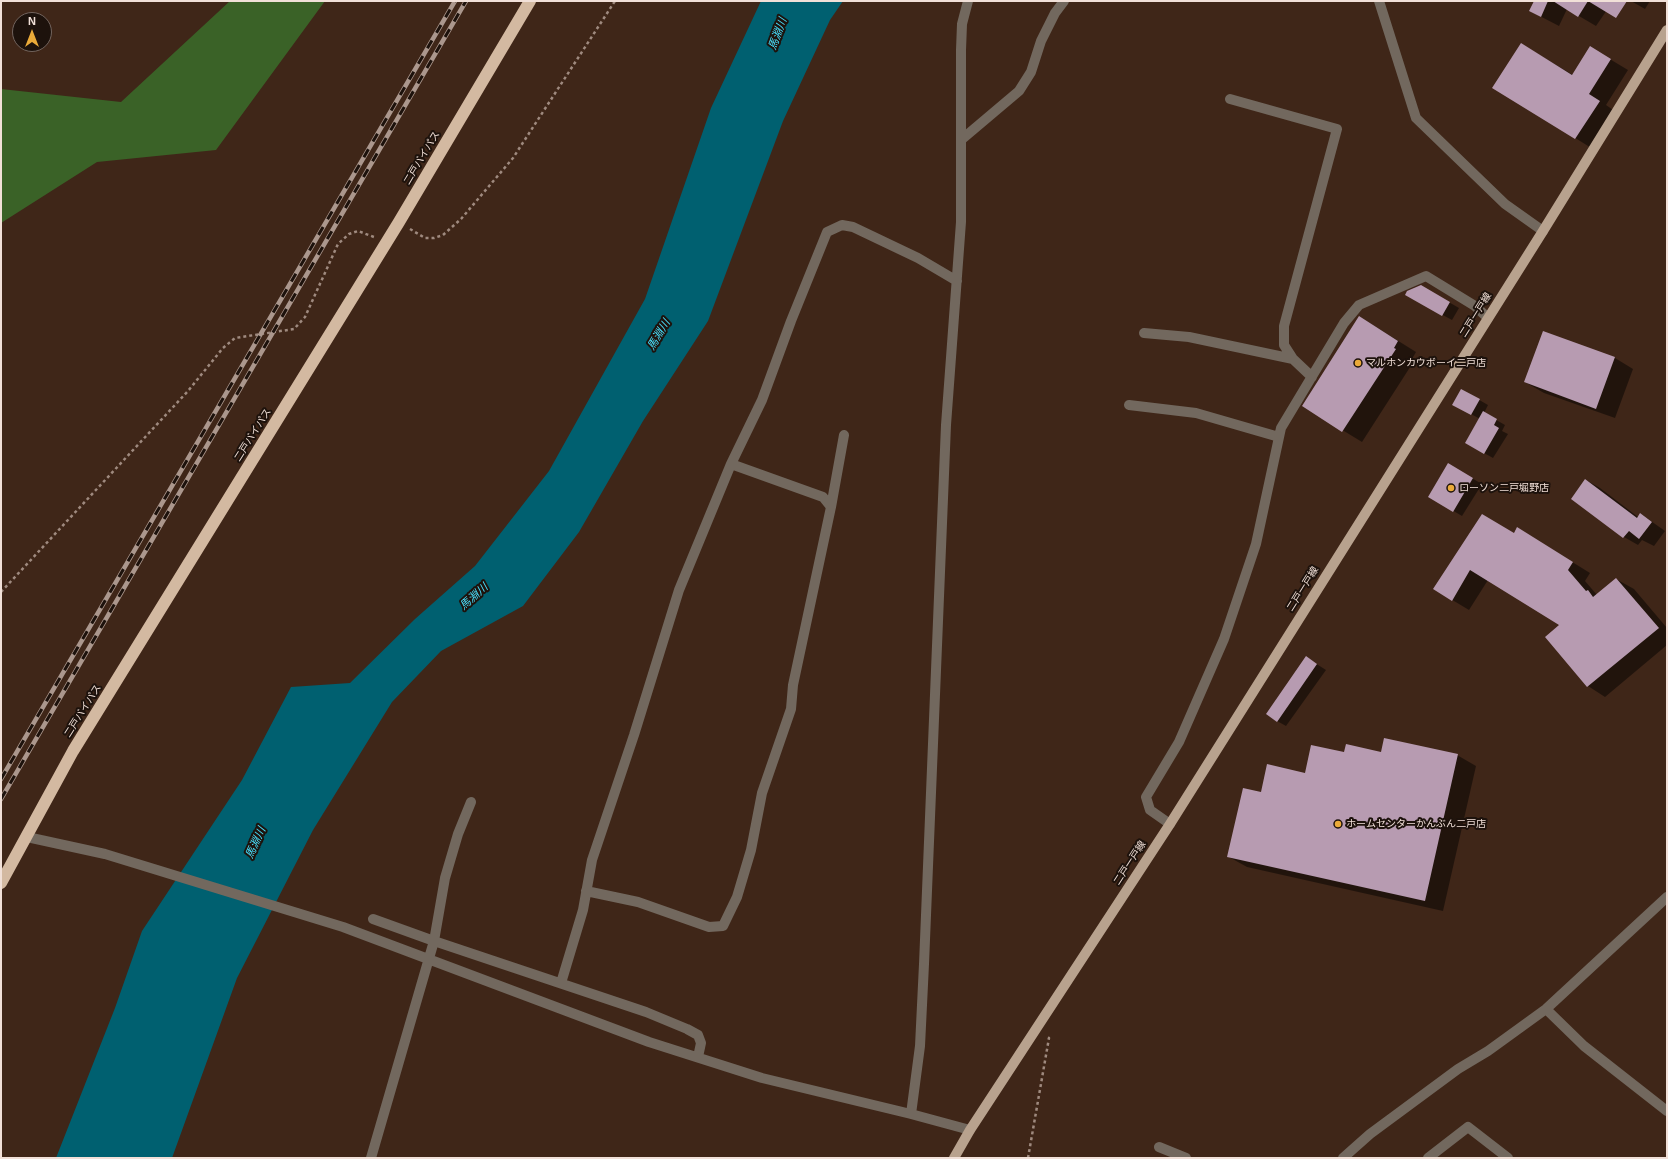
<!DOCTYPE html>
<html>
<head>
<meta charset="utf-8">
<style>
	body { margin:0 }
	#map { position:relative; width:1668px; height:1159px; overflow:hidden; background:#3f2618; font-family:Arial,sans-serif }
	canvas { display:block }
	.frame { position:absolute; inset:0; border:2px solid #f1e0d8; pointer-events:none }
	.north { position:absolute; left:12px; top:12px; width:40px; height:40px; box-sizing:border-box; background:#1d120c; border:1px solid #72645e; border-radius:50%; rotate:0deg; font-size:11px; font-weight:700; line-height:16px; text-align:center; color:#f1e0d8 }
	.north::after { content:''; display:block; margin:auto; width:14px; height:18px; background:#eaaa39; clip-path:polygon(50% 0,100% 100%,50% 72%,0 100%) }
</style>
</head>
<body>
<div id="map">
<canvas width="1668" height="1159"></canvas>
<div class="frame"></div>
<div class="north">N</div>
</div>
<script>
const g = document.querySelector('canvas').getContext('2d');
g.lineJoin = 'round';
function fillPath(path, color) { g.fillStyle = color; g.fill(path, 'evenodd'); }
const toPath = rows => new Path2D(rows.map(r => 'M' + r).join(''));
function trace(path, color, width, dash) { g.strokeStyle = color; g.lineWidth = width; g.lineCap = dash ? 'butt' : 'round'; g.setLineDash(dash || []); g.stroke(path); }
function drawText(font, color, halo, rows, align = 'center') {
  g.font = font + ' Arial,"Noto Sans JP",sans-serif'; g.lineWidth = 4; g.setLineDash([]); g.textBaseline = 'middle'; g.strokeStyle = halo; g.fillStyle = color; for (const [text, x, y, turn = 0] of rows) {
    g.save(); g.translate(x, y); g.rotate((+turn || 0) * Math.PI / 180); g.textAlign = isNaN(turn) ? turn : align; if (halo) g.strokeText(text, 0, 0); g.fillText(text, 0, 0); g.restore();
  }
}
const forest = toPath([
	[230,1,325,1,216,150,97,162,1,223,1,89,121,102]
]);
const water = toPath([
	[761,1,843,1,830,20,783,121,708,321,643,421,579,532,523,606,441,651,392,702,313,830,237,978,172,1158,56,1158,115,1008,142,931,242,780,291,687,350,683,415,619,475,566,549,471,645,299,711,108]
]);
const shadow = toPath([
	[1535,1,1599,1,1609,7,1596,26,1567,9,1559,26,1530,11],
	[1631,1,1650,1,1645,9],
	[1521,44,1573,75,1608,58,1628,70,1606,105,1616,112,1593,149,1494,88],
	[1421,286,1459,308,1452,320,1415,300],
	[1360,317,1416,352,1412,359,1414,361,1362,442,1303,406],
	[1544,332,1615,358,1633,369,1615,418,1544,393,1525,382],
	[1462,390,1488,405,1484,413,1505,425,1502,431,1508,434,1493,458,1466,443,1480,419,1453,404],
	[1449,465,1482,484,1462,516,1430,497],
	[1586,480,1600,488,1638,517,1641,514,1665,531,1654,546,1642,540,1638,545,1624,537,1572,498],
	[1514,534,1535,539,1590,573,1585,581,1597,595,1616,579,1634,589,1667,628,1667,645,1605,697,1588,686,1547,637,1561,625,1488,580,1469,610,1434,589],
	[1315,663,1326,670,1286,726,1277,721],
	[1381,753,1457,755,1476,766,1443,911,1247,867,1229,857,1262,793,1306,774,1345,754]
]);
const building = toPath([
	[1534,1,1548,1,1541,17,1529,11],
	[1553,1,1588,1,1578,17],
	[1588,1,1627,1,1616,18],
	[1521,43,1572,75,1590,46,1611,59,1589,94,1600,101,1575,139,1492,88],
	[1421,285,1450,302,1442,316,1405,295,1407,291],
	[1359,316,1398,341,1394,348,1396,349,1342,432,1302,406],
	[1543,331,1615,357,1596,409,1524,382],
	[1461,389,1480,399,1471,415,1452,405],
	[1483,411,1497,419,1494,425,1499,428,1484,454,1465,443],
	[1448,463,1473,478,1453,512,1428,497],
	[1585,479,1637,518,1640,513,1652,522,1639,539,1629,531,1623,538,1571,499],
	[1482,514,1514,533,1517,527,1573,562,1568,570,1586,591,1588,590,1593,597,1616,578,1659,628,1587,687,1545,637,1559,625,1470,570,1452,601,1433,589],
	[1306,656,1317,664,1277,722,1266,714],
	[1384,738,1458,754,1425,901,1227,857,1243,788,1261,792,1267,764,1305,773,1311,745,1344,752,1346,744,1381,752]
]);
const path = toPath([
	[410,229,425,238,434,238,443,235,461,219,513,158,615,1],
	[1,592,188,391,223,348,235,338,294,329,305,317,338,244,349,234,358,231,374,237],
	[1028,1158,1049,1038,1046,1036]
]);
const minor = toPath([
	[1379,1,1416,118,1505,204,1543,231],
	[1230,99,1337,129,1284,326,1284,345,1293,359,1312,377],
	[961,140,1019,91,1031,72,1041,41,1055,13,1064,1],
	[1144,333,1189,337,1293,359],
	[1129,405,1196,413,1279,437],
	[831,507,844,435],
	[1170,824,1150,810,1146,797,1179,742,1224,639,1256,544,1281,428,1344,323,1359,305,1426,276,1475,306,1488,318],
	[27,837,105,854,343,927,649,1042,762,1078,911,1114,970,1130],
	[586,891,638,902,709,927,723,926,737,897,751,850,762,793,791,709,793,685,831,507,823,497,731,464],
	[373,919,434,941,445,878,458,834,471,802],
	[561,983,583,910,592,860,634,735,679,590,731,464,762,400,791,321,827,232,842,225,853,227,918,258,957,281],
	[1546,1009,1584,1046,1667,1111],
	[911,1114,920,1046,924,964,946,425,961,222,961,50,962,24,968,1],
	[1159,1147,1186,1158],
	[371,1158,434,941,646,1012,687,1029,698,1035,701,1043,698,1057],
	[1343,1158,1370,1134,1458,1069,1488,1051,1546,1009,1667,897],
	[1428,1158,1468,1127,1508,1158]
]);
const major = toPath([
	[954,1158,970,1130,1170,824,1543,231,1667,30]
]);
const highway = toPath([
	[1,883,73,751,399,222,530,1]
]);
const rail = toPath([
	[1,779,455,1],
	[1,799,466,1]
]);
const markers = [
	[1358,363,4,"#eaaa39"],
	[1451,488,4,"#eaaa39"],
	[1338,824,4,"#eaaa39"]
];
const streetNames = [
	["二戸バイパス",422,158,-59],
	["二戸一戸線",1476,315,-58],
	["二戸バイパス",253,435,-58],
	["二戸一戸線",1303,589,-58],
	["二戸バイパス",83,711,-58],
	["二戸一戸線",1130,863,-57]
];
const poiNames = [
	["マルホンカウボーイ二戸店",1366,363],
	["ローソン二戸堀野店",1459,488],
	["ホームセンターかんぶん二戸店",1346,824]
];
const waterNames = [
	["馬淵川",778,34,-70],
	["馬淵川",659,335,-59],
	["馬淵川",474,597,-42],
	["馬淵川",256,843,-66]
];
fillPath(forest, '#3a6227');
fillPath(water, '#006070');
fillPath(shadow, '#0007');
fillPath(building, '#b79bb1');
trace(path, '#9f8a7f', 2.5, [3, 3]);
trace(minor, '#72685e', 10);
trace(major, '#b8a28e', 10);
trace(highway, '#d3b9a1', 12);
trace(rail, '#ab978d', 4.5);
trace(rail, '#1d120c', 3, [9]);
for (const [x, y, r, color] of markers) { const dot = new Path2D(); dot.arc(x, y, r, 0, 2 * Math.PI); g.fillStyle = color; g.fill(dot); trace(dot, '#1d120c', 1.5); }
drawText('10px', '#f1e0d8', '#1d120c', streetNames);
drawText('10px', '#f1e0d8', '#1d120c', poiNames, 'left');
drawText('italic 11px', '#48e0fe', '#1d120c', waterNames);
</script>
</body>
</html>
